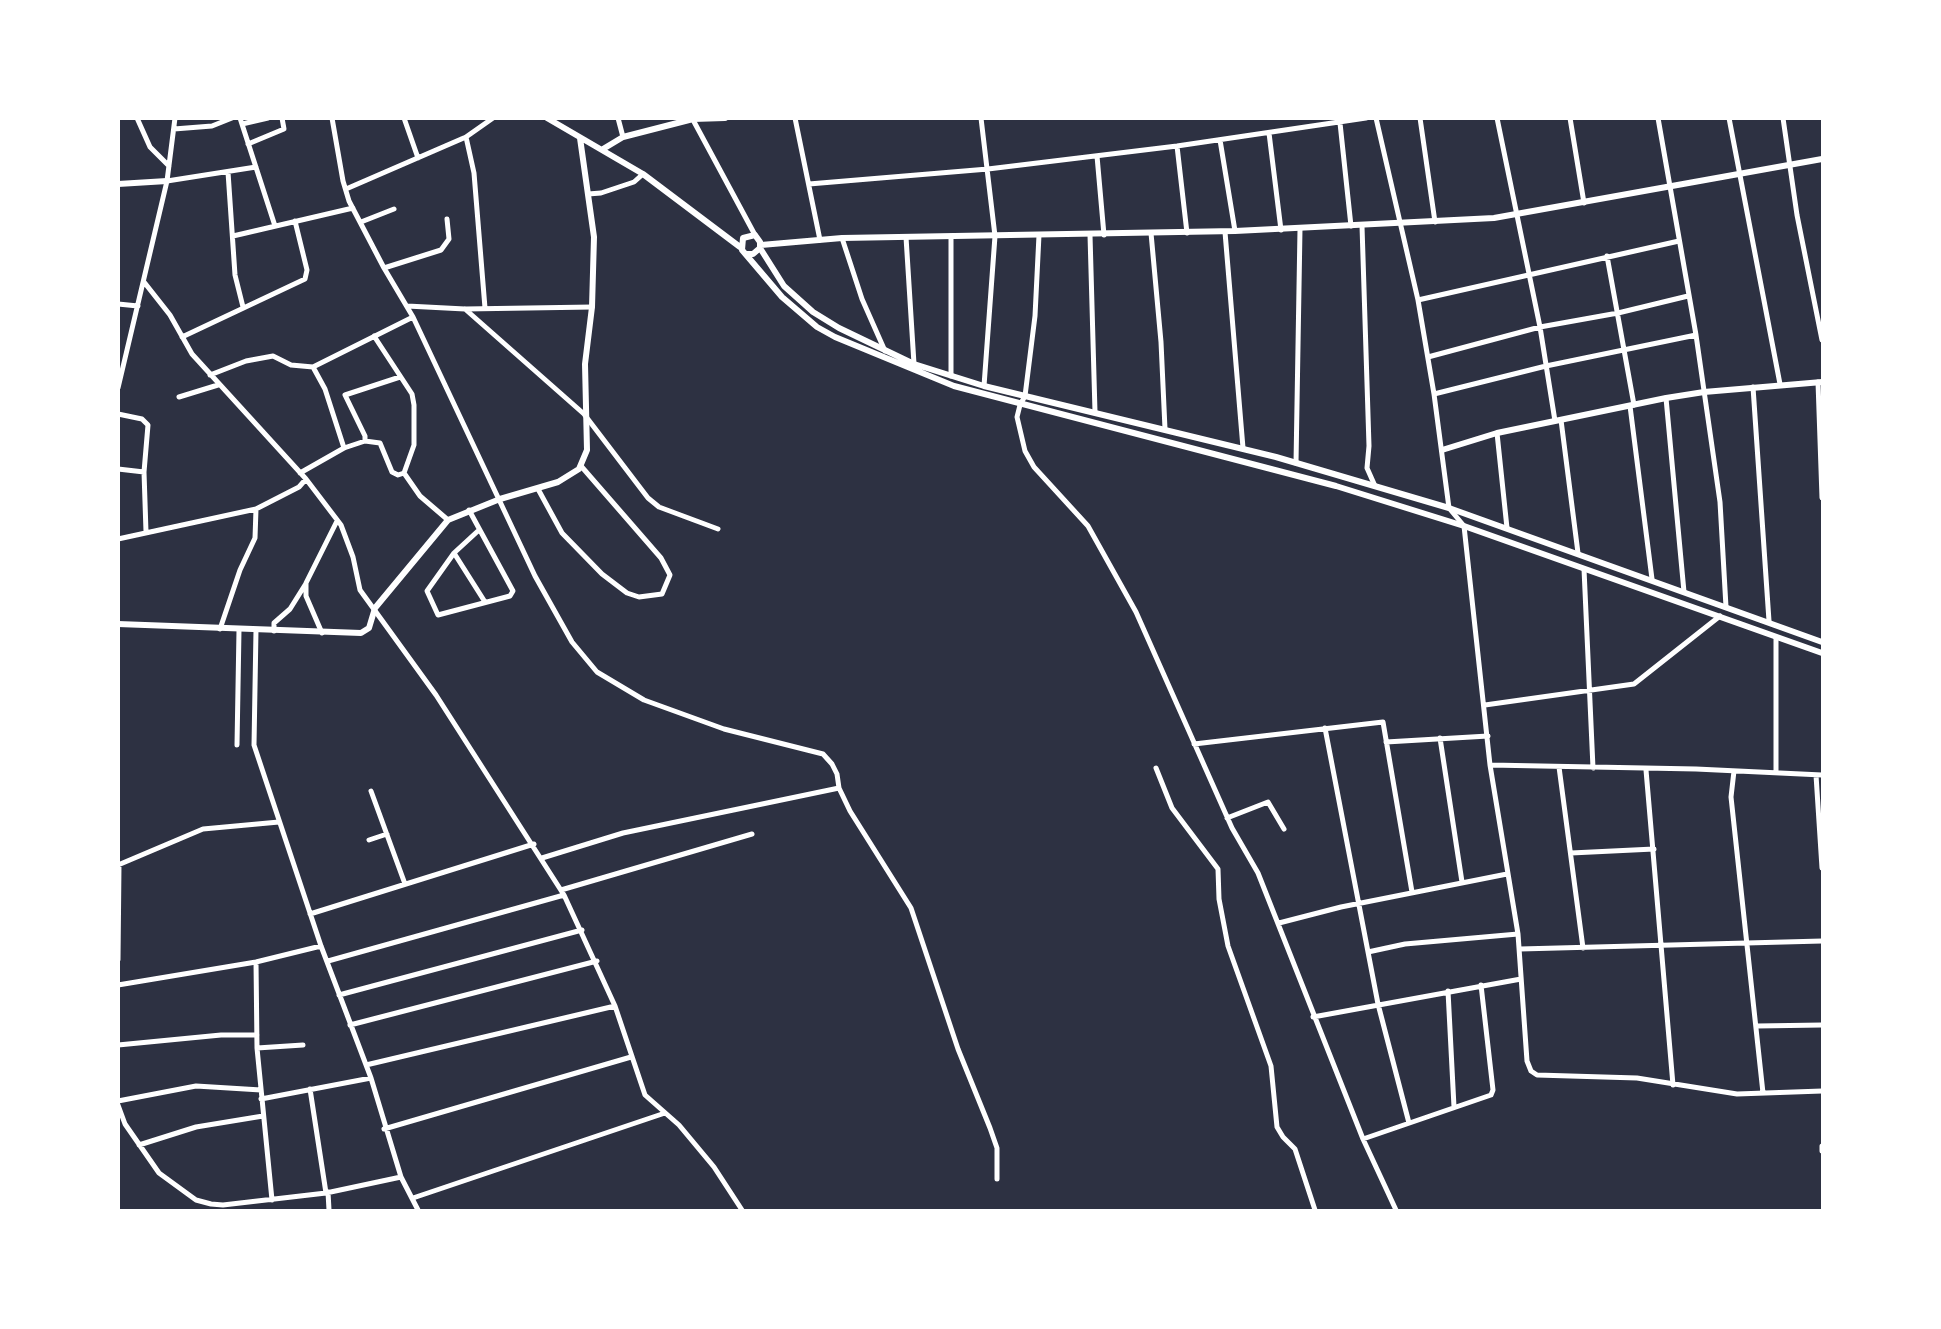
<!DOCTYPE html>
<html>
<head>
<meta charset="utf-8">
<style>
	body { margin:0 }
	#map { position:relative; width:1941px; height:1329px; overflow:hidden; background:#2d3142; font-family:"DejaVu Sans",sans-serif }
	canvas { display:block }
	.frame { position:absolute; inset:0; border:120px solid #fff; pointer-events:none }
</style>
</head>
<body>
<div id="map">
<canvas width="1941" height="1329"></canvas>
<div class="frame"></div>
</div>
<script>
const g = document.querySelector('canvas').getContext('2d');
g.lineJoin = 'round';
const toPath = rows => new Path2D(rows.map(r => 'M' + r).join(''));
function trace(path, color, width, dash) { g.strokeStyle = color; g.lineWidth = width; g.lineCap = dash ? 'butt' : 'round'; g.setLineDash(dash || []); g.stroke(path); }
const minor = toPath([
	[137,118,150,147,169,166],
	[240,118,275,226],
	[332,118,343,181,349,201,384,268,413,317,535,576,572,642,597,672,644,700,724,729,823,754,832,764,837,774,839,788,850,811,911,908,958,1049,990,1128,997,1148,997,1179],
	[404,118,418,158],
	[618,118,623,137],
	[692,118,755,235],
	[795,118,820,240],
	[981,118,995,236,984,386],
	[1376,118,1418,300,1434,394,1449,508,1464,526,1490,765,1518,934,1527,1061,1531,1071,1537,1075,1637,1078,1737,1094,1822,1091],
	[1420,118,1435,222],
	[1497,118,1540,327,1555,421],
	[1570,118,1584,203],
	[1658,118,1696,335,1720,502,1726,607],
	[1729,118,1780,384],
	[1783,118,1797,215,1822,340],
	[1340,123,1351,226],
	[242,124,268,118],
	[174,129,212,126,232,118],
	[1269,133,1281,230],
	[466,137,474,173,485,308],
	[1220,140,1235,231],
	[248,144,284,129,282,118],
	[1177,146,1187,233],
	[1097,156,1104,235],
	[228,172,235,275,243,307],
	[167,181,256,167],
	[809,184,988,169,1177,146,1366,118],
	[346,189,466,137,493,118],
	[588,194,601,193,634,182,643,174],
	[361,222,394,209],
	[1362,226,1369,446,1367,468,1375,486],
	[1225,232,1243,448],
	[1151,233,1161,342,1165,429],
	[1039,235,1035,316,1025,396,1020,405,1017,417,1025,451,1034,467,1088,526,1136,612,1232,828,1258,873,1363,1139,1396,1210],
	[1090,235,1095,412],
	[233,236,353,208],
	[906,237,914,364],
	[842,238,862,299,885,351],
	[1607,256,1634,405],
	[384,268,441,250,449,239,447,219],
	[144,282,170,315,192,354,306,479,341,525,353,557,360,590,436,695,564,895,615,1006,645,1095,679,1125,714,1167,742,1210],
	[1418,300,1679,241],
	[118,304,138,306],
	[407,306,465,309,592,307],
	[465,309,584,414,648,498,659,507,718,529],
	[374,336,412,394,414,405,414,445,404,473],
	[182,337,305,279,307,270,295,221],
	[1428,357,1540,327,1618,313,1688,296],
	[313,367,325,389,344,448],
	[210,375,246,361,273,356,291,365,313,367,413,317],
	[951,376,951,236],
	[1818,382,1822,498],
	[1753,387,1769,621],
	[118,388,167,181,175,118],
	[1434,394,1546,366,1696,335],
	[179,397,218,385],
	[1666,398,1684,592],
	[1630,406,1652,579],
	[118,414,142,419,148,425,144,472,146,532],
	[1561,420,1578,553],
	[1497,433,1507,528],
	[365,441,365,436,345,395,400,377],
	[1296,463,1300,229],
	[118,469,144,472],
	[300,473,344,448,365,441,380,443,392,472,398,475,404,473],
	[404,473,420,496,448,520],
	[538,489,562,533,602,574,627,593,639,597,662,594,670,575,661,558,581,466],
	[469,510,513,591,510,596,438,615,427,591,454,553,479,530],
	[118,539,256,509,299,487,306,479],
	[454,553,485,602],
	[1584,569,1593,768],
	[220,629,240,570,255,538,256,509],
	[256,630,254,745,321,946,371,1078,401,1177,418,1210],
	[274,631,274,623,290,609,305,585],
	[322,633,306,596,306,583,337,521],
	[1485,705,1634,684,1720,616],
	[1325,728,1378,1004,1409,1123],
	[1440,738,1462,882],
	[1386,742,1488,736],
	[1194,744,1383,722,1412,892],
	[237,745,239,630],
	[1490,765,1696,769,1822,775],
	[1559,767,1583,948],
	[1156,768,1172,808,1218,869,1219,899,1228,946,1271,1066,1277,1127,1283,1137,1295,1149,1315,1210],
	[1646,770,1673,1085],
	[1734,771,1731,797,1763,1093],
	[1776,773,1776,637],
	[1816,775,1822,868],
	[371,791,405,884],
	[1227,818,1268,802,1284,829],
	[369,840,387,834],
	[1571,853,1654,849],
	[542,858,623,833,839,788],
	[118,865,203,829,279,822],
	[561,890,752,834],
	[310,914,534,844],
	[1279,923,1341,907,1507,874],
	[1520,949,1822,941],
	[1368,952,1405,944,1518,934],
	[118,960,119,865],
	[328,961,564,895],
	[256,962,257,1048,272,1200],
	[118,985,256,962,321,946],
	[1448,991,1454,1107],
	[339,995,582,930],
	[1313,1017,1521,979],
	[350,1025,597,961],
	[1757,1026,1822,1025],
	[118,1045,221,1035,257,1035],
	[257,1048,303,1045],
	[366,1065,615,1006],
	[310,1089,326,1193],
	[261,1099,371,1078],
	[118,1101,196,1086,261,1090],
	[118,1105,125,1124,159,1173,196,1200,211,1204,223,1205,326,1193,401,1177],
	[384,1129,631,1057],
	[1363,1139,1491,1095,1493,1090,1481,985],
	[139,1145,196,1127,263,1116],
	[1822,1146,1822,1151],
	[328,1192,329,1210],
	[413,1198,665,1113]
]);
const tertiary = toPath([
	[547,118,643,174,740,247],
	[603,149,623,137,693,119,725,118],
	[118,184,167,181],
	[761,245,842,238,1235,231,1494,218,1822,159],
	[760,248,784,286,813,312,839,328,914,364,984,386,1276,457,1449,508,1822,642],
	[747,254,753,254,760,248,760,242,755,235,743,238,742,250,782,297,817,327,835,337,954,386,1336,486,1464,526,1822,653],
	[1442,450,1497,433,1666,398,1704,392,1822,382],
	[118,624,361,633,369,628,375,608,448,520,500,499,558,482,579,469,587,450,585,364,592,307,594,237,580,138]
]);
trace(minor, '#fff', 5);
trace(tertiary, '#fff', 6);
</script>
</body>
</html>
